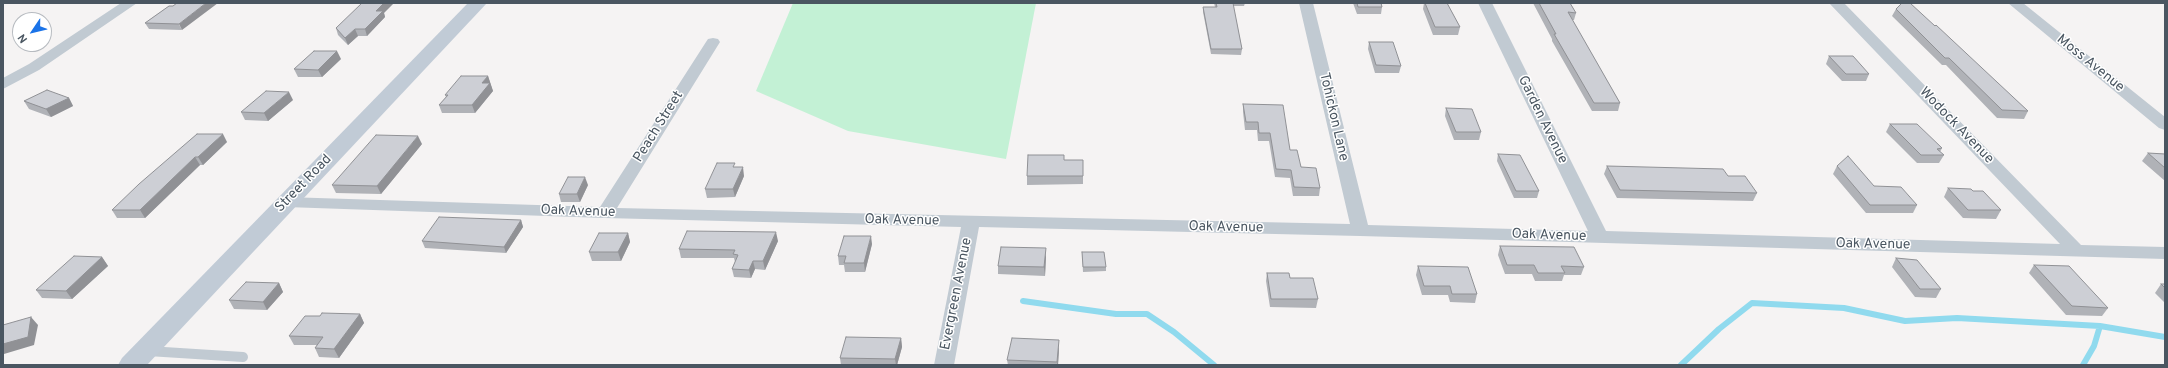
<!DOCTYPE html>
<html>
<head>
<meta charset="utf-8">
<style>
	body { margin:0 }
	#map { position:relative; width:2168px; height:368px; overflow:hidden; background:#f5f3f3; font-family:Overpass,sans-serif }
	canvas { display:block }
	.frame { position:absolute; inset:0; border:4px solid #4a5661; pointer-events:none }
	.north { position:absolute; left:12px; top:12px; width:40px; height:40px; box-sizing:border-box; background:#fff; border:1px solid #b7bbc0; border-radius:50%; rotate:235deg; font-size:11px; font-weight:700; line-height:16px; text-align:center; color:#4a5661 }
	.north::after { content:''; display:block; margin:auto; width:14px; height:18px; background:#1a73e8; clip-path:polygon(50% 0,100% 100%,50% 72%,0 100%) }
</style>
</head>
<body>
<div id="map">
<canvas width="2168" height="368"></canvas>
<div class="frame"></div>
<div class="north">N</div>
</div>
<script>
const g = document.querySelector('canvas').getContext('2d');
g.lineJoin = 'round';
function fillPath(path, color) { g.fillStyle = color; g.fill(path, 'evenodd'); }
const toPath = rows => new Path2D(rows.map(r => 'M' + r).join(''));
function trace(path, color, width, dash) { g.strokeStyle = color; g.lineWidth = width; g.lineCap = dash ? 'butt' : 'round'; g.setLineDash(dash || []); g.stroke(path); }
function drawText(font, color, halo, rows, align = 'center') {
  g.font = font + ' Overpass,sans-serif'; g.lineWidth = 3; g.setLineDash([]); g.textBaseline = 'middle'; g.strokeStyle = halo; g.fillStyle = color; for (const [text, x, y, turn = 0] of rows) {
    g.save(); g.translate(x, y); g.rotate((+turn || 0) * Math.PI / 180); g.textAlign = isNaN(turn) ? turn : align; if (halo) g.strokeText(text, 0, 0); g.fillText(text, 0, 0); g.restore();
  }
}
const green = toPath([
	[793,3,1036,3,1006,159,848,131,756,91]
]);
const stream = toPath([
	[1023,301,1116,314,1147,314,1174,332,1214,365],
	[1681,365,1719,329,1752,303,1844,308,1905,321,1957,318,2100,326,2165,337],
	[2083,365,2094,346,2100,326]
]);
const lane = toPath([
	[148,351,243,357]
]);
const street = toPath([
	[121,3,137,3,39,70,3,89,3,78,29,64,121,3],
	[1299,3,1313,3,1368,225,1588,231,1478,3,1492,3,1606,231,2060,244,1829,3,1844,3,2081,245,2165,247,2165,259,1360,236,979,227,954,365,934,365,961,227,605,218,286,207,280,206,277,202,280,198,286,197,600,207,706,42,708,39,713,38,718,39,720,42,617,208,1350,224,1299,3],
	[2008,3,2023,3,2165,117,2165,130,2159,128,2008,3]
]);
const secondary = toPath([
	[468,3,487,3,147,365,118,365,122,358,468,3]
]);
const wall = toPath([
	[1214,3,1245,3,1244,6,1233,6,1242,49,1241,55,1211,54,1203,12,1203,7,1215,7],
	[1353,3,1381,3,1382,7,1381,14,1357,14],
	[1424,3,1447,3,1460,27,1458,35,1433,35,1423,9],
	[1533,3,1570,3,1576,13,1574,20,1572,20,1620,103,1618,111,1592,111,1552,41,1552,39],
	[169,6,182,30,149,29,145,23],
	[1896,9,1935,26,2028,111,2024,119,1997,118,1946,65,1942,65,1892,16],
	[384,13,385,17,367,36,358,36,348,45,338,35,336,28],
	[1369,42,1401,66,1399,73,1375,73,1368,49],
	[1829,56,1869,74,1866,81,1842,81,1826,64],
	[341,59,322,77,298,77,294,69],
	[488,76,493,91,475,113,442,113,439,105,446,97,445,95],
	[69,98,73,106,51,117,29,109,24,101],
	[293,100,268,121,245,120,241,112],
	[1243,104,1290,150,1301,167,1320,188,1319,196,1293,196,1290,178,1275,177,1269,141,1258,141,1257,130,1245,130,1243,112],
	[1446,108,1481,132,1479,140,1454,140,1445,116],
	[1890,124,1942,148,1940,152,1944,155,1939,163,1917,163,1886,132],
	[197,134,227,142,203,165,200,165,145,218,117,218,112,210],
	[422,144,381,194,336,193,332,185],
	[2148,153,2165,154,2165,181,2142,161],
	[1498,154,1539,191,1537,198,1514,198,1497,161],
	[1064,160,1083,160,1083,184,1027,185,1027,176],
	[1607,166,1728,176,1757,193,1753,201,1617,198,1604,174],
	[1837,166,1874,186,1917,205,1913,213,1866,213,1833,174],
	[744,176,735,197,707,198,705,189],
	[588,185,580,202,561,202,559,194],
	[1948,188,1973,191,2001,210,1996,219,1963,218,1944,197],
	[521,220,523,227,506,253,425,248,422,241],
	[628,233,630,242,621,261,592,261,589,252],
	[778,241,765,270,755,269,751,278,734,277,732,269,735,262,734,258,681,258,679,249],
	[872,244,865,272,845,272,844,265,839,265,838,256],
	[1500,246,1584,267,1581,275,1564,275,1562,281,1535,281,1532,274,1505,274,1498,255],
	[1082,252,1106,267,1106,271,1083,272],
	[1046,256,1045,276,998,274,998,266],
	[102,257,108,266,72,299,42,298,36,290],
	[1896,258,1941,289,1936,298,1915,297,1892,267],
	[2034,265,2108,308,2102,316,2066,315,2029,273],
	[1418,266,1477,294,1475,303,1450,302,1448,295,1422,295,1416,275],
	[1267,273,1290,278,1318,299,1316,308,1270,307,1266,281],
	[279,283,283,292,267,310,234,309,229,300],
	[2161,284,2165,284,2165,303,2155,293],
	[360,314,364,323,339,358,319,357,315,348,317,345,294,345,289,336,320,316],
	[901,338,902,347,897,365,841,365,840,358],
	[1059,348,1058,365,1008,365,1007,360]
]);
const shadedWall = toPath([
	[206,3,218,3,182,30,179,24],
	[384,3,394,3,384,13,385,17,367,36,365,29,376,11],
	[355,29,358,36,348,45,345,38],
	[337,51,341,59,322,77,318,70],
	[488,76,493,91,475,113,472,105,482,83],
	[289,92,293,100,268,121,264,113],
	[69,98,73,106,51,117,46,109],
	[223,134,227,142,203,165,198,157],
	[418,136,422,144,381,194,377,186],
	[195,157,200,165,145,218,140,210],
	[743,167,744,176,735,197,733,189],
	[585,177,588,185,580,202,577,194],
	[521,220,523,227,506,253,504,247],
	[776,232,778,241,765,270,763,261],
	[628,233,630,242,621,261,618,252],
	[871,236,872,244,865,272,864,263],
	[1046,248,1046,256,1045,276,1044,267],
	[102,257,108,266,72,299,66,291],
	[753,261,755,269,751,278,749,270],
	[279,283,283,292,267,310,263,302],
	[360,314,364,323,339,358,334,349],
	[31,317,38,325,34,345,4,354,3,360,3,344],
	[901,338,902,347,897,365,896,365,895,359],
	[1059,340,1059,348,1058,365,1057,365]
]);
const building = toPath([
	[177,3,206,3,179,24,145,23,169,6,173,6,177,3],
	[362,3,384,3,376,11,383,11,365,29,355,29,345,38,336,28,362,3],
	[1216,3,1233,3,1242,49,1211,49,1203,7,1217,7,1216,3],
	[1357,3,1381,3,1382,7,1358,7,1357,3],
	[1425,3,1447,3,1460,27,1435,27,1425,3],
	[1539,3,1570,3,1576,13,1568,12,1620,103,1594,103,1554,34,1556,34,1539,3],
	[1902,3,1910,3,1935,26,1936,25,2028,111,2002,110,1949,58,1945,58,1896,9,1902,3],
	[1369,42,1393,42,1401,66,1376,65,1369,42],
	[314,51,337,51,318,70,294,69,314,51],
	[1829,56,1853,56,1869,74,1846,74,1829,56],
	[461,76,488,76,482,83,490,83,472,105,439,105,448,95,445,95,461,76],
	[47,90,69,98,46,109,24,101,47,90],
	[266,91,289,92,264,113,241,112,266,91],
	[1243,104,1283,105,1290,150,1297,150,1301,167,1316,168,1320,188,1294,187,1291,170,1276,169,1270,133,1259,133,1258,122,1246,122,1243,104],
	[1446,108,1472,109,1481,132,1456,132,1446,108],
	[1890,124,1917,124,1942,148,1937,149,1944,155,1921,155,1890,124],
	[197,134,223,134,198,157,195,157,140,210,112,210,139,184,197,134],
	[376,135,418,136,377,186,332,185,376,135],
	[2148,153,2165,154,2165,168,2148,153],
	[1498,154,1520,155,1539,191,1516,191,1498,154],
	[1028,155,1064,155,1064,160,1083,160,1083,176,1027,176,1028,155],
	[1848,156,1874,186,1901,187,1917,205,1870,205,1837,166,1848,156],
	[717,163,735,163,733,167,743,167,733,189,705,189,717,163],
	[1607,166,1723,169,1728,176,1745,176,1757,193,1620,190,1607,166],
	[568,177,585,177,577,194,559,194,568,177],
	[1948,188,1971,189,1973,191,1983,191,2001,210,1968,210,1948,188],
	[439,217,521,220,504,247,422,241,439,217],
	[687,231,776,232,763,261,753,261,749,270,732,269,738,255,733,254,735,250,679,249,687,231],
	[599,233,628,233,618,252,589,252,599,233],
	[844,236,871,236,864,263,844,263,846,256,838,256,844,236],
	[1500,246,1574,247,1584,267,1561,266,1565,273,1538,273,1534,265,1507,265,1500,246],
	[1001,247,1046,248,1044,267,998,266,1001,247],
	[1082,252,1104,252,1106,267,1083,267,1082,252],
	[74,256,102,257,66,291,36,290,74,256],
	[1896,258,1917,260,1941,289,1920,289,1896,258],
	[2034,265,2069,266,2108,308,2072,306,2034,265],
	[1418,266,1468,267,1477,294,1452,294,1450,286,1424,286,1418,266],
	[1267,273,1289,273,1290,278,1313,278,1318,299,1271,299,1267,273],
	[246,282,279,283,263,302,229,300,246,282],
	[2161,284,2165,284,2165,288,2161,284],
	[322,313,360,314,334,349,315,348,323,337,289,336,305,316,320,316,322,313],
	[31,317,28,337,3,344,3,325,31,317],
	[846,337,901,338,895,359,840,358,846,337],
	[1012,338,1059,340,1057,362,1007,360,1012,338]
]);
const streetNames = [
	["Moss Avenue",2090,64,39],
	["Tohickon Lane",1333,117,77],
	["Garden Avenue",1542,120,64],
	["Wodock Avenue",1956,126,46],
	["Peach Street",659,127,-58],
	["Street Road",304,184,-46],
	["Oak Avenue",578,212,2],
	["Oak Avenue",902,221,1],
	["Oak Avenue",1226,228,1],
	["Oak Avenue",1549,236,2],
	["Oak Avenue",1873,245,1],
	["Evergreen Avenue",957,294,-79]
];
fillPath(green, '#c3f1d5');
trace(stream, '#90daee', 6);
trace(lane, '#c1cad2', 10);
fillPath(street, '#c1cad2');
fillPath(secondary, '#c1cbd6');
fillPath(wall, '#b0b2b7');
fillPath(shadedWall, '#909195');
fillPath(building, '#cdcfd5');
trace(building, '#909195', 1);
drawText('14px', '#4a5661', '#fff', streetNames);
</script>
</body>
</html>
